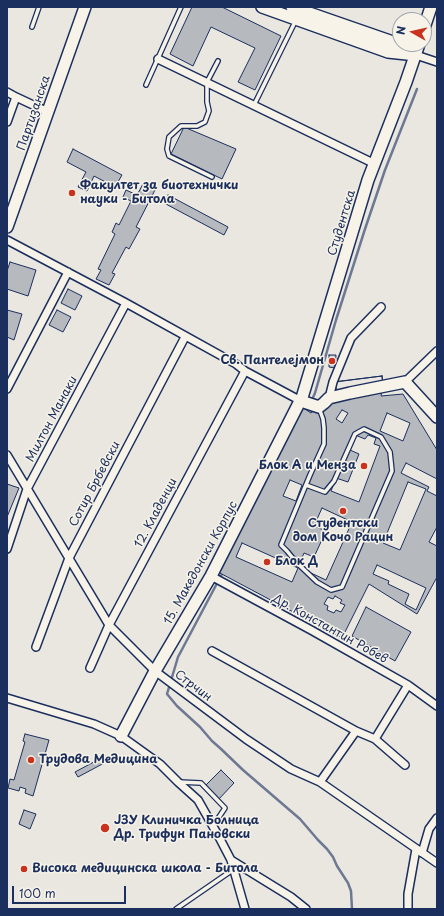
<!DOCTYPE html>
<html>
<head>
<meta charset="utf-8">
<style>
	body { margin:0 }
	#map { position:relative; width:444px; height:916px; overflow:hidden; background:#eae7e0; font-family:"Playpen Sans",sans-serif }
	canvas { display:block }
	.frame { position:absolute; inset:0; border:8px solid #1b2f5e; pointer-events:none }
	.north { position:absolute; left:392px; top:12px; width:40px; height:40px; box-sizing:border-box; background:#f7f3e8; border:1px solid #9fa5b1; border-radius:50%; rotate:278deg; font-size:11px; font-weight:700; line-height:16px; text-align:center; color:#1b2f5e }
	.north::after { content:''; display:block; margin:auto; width:14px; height:18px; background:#c8321e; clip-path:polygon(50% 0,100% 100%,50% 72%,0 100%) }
	.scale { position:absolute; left:12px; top:886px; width:114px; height:18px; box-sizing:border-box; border:2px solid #1b2f5e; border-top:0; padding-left:5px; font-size:12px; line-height:14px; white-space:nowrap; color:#1b2f5e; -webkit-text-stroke:3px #f7f3e8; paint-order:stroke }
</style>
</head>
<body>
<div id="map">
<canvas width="444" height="916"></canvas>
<div class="frame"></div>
<div class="north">N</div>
<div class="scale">100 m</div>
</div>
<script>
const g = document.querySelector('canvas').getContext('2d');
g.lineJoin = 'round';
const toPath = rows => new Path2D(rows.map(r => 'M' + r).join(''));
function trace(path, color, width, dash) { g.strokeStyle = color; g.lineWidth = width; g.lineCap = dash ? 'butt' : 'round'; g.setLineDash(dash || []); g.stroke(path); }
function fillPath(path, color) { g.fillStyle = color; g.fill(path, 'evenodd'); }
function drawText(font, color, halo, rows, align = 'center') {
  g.font = font + ' "Playpen Sans",sans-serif'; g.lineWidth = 3; g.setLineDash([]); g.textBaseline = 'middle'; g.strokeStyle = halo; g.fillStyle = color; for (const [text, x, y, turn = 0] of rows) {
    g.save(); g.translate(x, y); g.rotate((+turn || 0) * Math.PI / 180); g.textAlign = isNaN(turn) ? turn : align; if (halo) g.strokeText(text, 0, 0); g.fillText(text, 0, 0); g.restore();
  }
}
const stream = toPath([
	[311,402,315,393,336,320,365,229,385,170,417,89],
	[223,572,178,657,167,694,177,706,200,727,212,741,220,748,243,770,300,819,318,840,327,849,333,857,337,866,348,883,351,891,352,909]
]);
const building = toPath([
	[192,7,222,7,281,36,255,90,238,82,255,48,211,27,193,66,170,54,192,7],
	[184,127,236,149,222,179,171,154,184,127],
	[73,149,122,175,115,187,94,176,87,191,78,187,86,172,67,162,73,149],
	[143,184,155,190,136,227,140,229,129,249,126,247,112,273,115,274,109,285,96,279,101,270,98,269,115,234,112,232,116,223,119,225,131,201,123,197,126,190,137,195,143,184],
	[168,195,228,227,224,235,164,203,168,195],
	[10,262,36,270,28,296,7,289,7,271,10,262],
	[68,289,82,296,75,310,61,303,68,289],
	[7,310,22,314,14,340,7,337,7,310],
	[57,310,71,317,63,332,49,325,57,310],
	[329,355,336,355,335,368,329,367,329,355],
	[382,376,383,386,381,396,403,394,437,450,437,577,417,614,369,584,342,638,218,572,302,407,311,413,329,398,333,382,382,376],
	[382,376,383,386,337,393,335,382,382,376],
	[342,410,348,413,342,423,336,419,342,410],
	[387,413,410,423,403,441,380,431,387,413],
	[355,435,365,439,368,435,376,438,374,444,380,446,359,502,331,491,336,478,348,482,359,454,350,450,355,435],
	[406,463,437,479,437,496,427,491,429,487,401,473,406,463],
	[290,480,302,485,296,501,283,496,290,480],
	[408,482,426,489,400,550,383,543,408,482],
	[7,484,19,488,7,517,7,484],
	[322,508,352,522,326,580,298,567,304,553,314,557,326,531,314,526,322,508],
	[437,527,437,546,429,542,437,527],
	[242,543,298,568,292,582,236,557,242,543],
	[377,565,426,588,416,610,405,604,409,594,388,584,389,581,373,574,377,565],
	[335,596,342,600,340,603,345,605,341,612,336,610,334,613,327,610,328,606,324,604,328,597,333,599,335,596],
	[366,607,411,632,395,661,352,636,366,607],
	[25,734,49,740,33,796,25,793,26,789,20,787,19,791,8,788,10,779,14,780,25,742,23,741,25,734],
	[105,756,108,761,78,777,75,772,105,756],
	[221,770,234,783,218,800,204,787,221,770],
	[24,810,36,814,30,829,19,824,24,810]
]);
const lane = toPath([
	[32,27,39,7],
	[146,85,181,7],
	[254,105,296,20],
	[212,177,169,156,167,149,169,137,181,126,197,126,205,122,209,111,207,102,207,82,218,61],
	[306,485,325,492,334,481,355,434,364,429,381,437,390,452,392,471,342,587,331,590,317,582,296,562,287,551,281,545,310,475,324,444,324,428,323,419,319,408],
	[179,782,201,783,225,808,213,826],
	[176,909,234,869]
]);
const street = toPath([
	[416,55,437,62],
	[158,59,375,164],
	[7,92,16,97,7,122],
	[16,97,48,112],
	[7,240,126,303,236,364,245,371,301,401],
	[405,382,437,351],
	[7,389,68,272],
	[329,398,333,382,351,338,381,307],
	[7,455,109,625,155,671,246,739,291,769,320,782,437,863],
	[7,549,27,489,126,303],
	[211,576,311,630,408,685,437,706],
	[36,647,69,558,185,337],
	[212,651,356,731,375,739,405,765],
	[90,668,109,625,245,371],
	[7,698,94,724,121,736,160,764,178,782,198,800,219,837,231,860,245,909],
	[375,739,408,685],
	[320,782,356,731],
	[422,853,429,829,437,818],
	[231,860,291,897,306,909],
	[408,909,408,894,416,849]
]);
const secondary = toPath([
	[262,7,388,52,416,55],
	[292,7,390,41,412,52],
	[424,28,431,7],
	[419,44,406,82,368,180,301,401,319,407,324,403,329,398,350,393,405,382,437,417],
	[7,227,85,7],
	[121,736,155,671,211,576,300,401]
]);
const markers = [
	[72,193,4,"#c8321e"],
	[332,361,4,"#c8321e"],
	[364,466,4,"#c8321e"],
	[343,511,4,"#c8321e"],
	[267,562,4,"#c8321e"],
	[31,760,4,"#c8321e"],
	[105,828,5,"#c8321e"],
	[24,869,4,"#c8321e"]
];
const streetNames = [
	["Партизанска",34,113,-71],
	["Студентска",342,223,-73],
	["Милтон Манаки",52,419,-62],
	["Сотир Брбевски",95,484,-62],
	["12. Кладенци",156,513,-62],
	["15. Македонски Корпус",201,563,-61],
	["Др. Константин Робев",330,629,29],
	["Стрчин",193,686,37]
];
const poiNames = [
	["Факултет за биотехнички",80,186],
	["науки - Битола",80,200],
	["Св. Пантелејмон",324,361,"right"],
	["Блок А и Менза",356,466,"right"],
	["Студентски",343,524,"center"],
	["дом Кочо Рацин",343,538,"center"],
	["Блок Д",275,562],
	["Трудова Медицина",39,760],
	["ЈЗУ Клиничка Болница",114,821],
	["Др. Трифун Пановски",114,835],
	["Висока медицинска школа - Битола",32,869]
];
trace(stream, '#6d7892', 2.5);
fillPath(building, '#b6babf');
trace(building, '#1b2f5e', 1);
trace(lane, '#1b2f5e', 6);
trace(street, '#1b2f5e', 10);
trace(secondary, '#1b2f5e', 14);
trace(lane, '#f7f3e8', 3.5);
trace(street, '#f7f3e8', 7);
trace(secondary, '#f7f3e8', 11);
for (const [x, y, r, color] of markers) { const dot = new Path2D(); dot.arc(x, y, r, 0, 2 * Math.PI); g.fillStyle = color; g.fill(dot); trace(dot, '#f7f3e8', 1.5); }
drawText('12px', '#1b2f5e', '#f7f3e8', streetNames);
drawText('bold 12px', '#1b2f5e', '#f7f3e8', poiNames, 'left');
</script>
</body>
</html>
